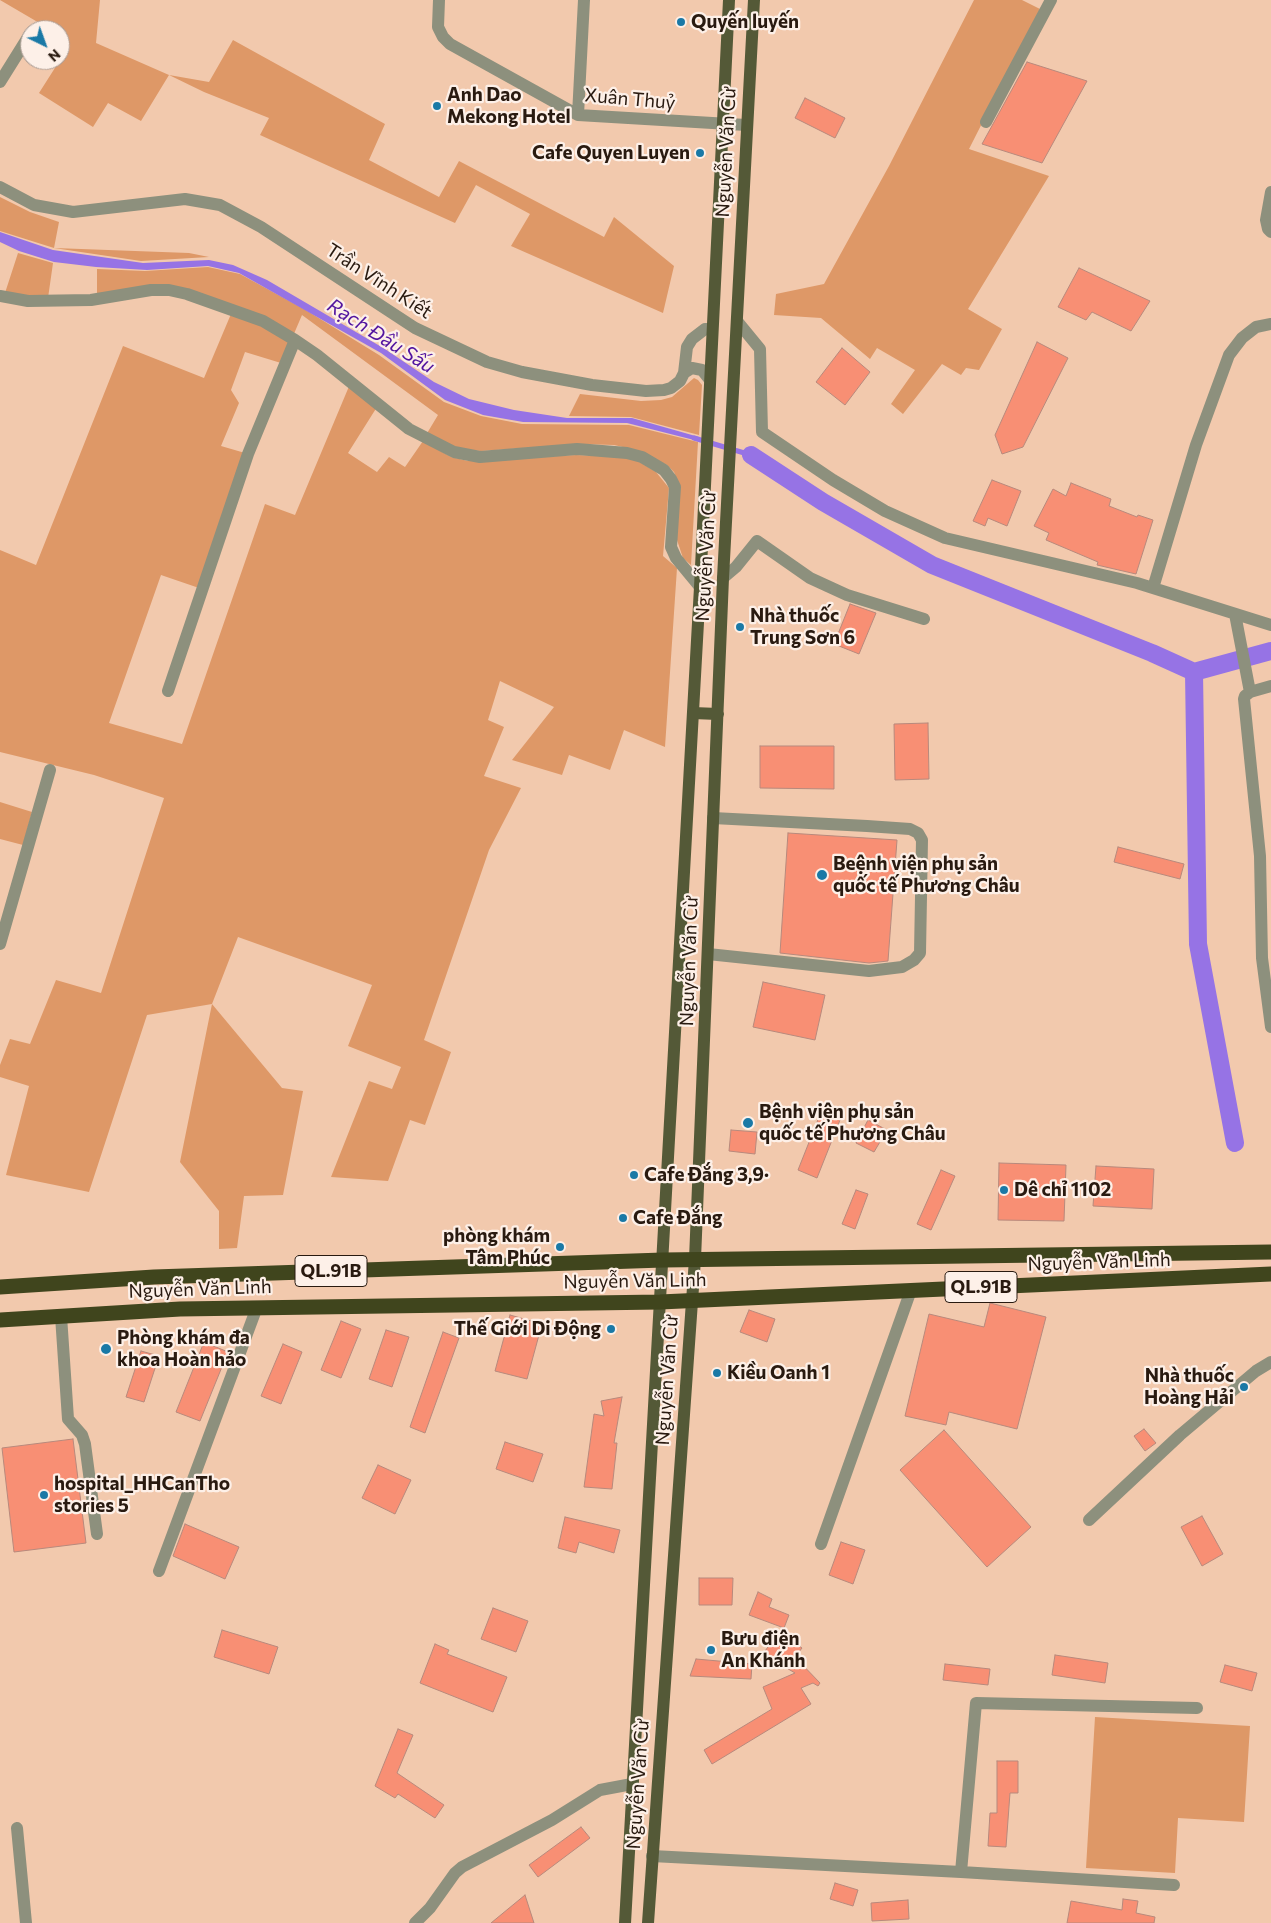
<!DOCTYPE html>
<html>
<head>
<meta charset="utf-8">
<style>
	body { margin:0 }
	#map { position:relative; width:1271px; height:1923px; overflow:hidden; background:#f2c9ad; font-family:Commissioner,sans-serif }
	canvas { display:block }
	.north { position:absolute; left:20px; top:20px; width:50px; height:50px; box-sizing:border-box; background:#fdf0e8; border:1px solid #a89a92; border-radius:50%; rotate:138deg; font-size:14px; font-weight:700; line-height:20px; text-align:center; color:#291a10 }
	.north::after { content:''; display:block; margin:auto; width:18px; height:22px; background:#1a79a6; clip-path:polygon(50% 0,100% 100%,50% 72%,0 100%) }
</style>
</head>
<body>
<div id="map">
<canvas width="1271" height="1923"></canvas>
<div class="north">N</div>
</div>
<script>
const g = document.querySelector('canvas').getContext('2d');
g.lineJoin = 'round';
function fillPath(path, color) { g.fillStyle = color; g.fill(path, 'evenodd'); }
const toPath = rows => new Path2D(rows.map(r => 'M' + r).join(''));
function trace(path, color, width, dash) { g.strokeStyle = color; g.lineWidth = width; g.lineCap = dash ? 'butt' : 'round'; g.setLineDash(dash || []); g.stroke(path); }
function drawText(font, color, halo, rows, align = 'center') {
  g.font = font + ' Commissioner,sans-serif'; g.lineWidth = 4.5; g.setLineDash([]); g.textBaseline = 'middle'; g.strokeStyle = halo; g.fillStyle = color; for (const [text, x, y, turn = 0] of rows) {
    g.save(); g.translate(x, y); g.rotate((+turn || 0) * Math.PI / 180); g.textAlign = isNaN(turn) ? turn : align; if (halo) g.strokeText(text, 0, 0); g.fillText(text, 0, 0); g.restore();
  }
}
const green = toPath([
	[0,0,100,0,96,43,169,75,209,82,233,40,385,124,369,160,439,197,459,161,604,237,614,217,674,266,663,313,511,246,530,214,476,185,455,223,260,135,269,118,204,92,169,75,141,121,108,103,93,127,39,93,60,60,60,30,38,30,41,24],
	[974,0,1022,0,1040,9,969,149,1049,176,968,309,1002,329,979,370,966,368,961,375,942,364,903,414,891,404,915,370,877,348,870,359,821,318,774,315,776,294,824,284,889,166],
	[0,197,30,212,59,222,54,248,189,253,209,257,141,261,54,248,0,231],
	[18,253,53,263,48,298,5,293],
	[208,267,240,274,304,309,379,355,444,402,481,416,522,424,629,425,698,442,691,565,683,558,676,537,679,484,674,472,667,465,636,450,614,445,581,444,481,451,458,449,426,435,438,415,302,315,293,336,191,292,97,296,97,269,145,271],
	[231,314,261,324,290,341,281,363,245,352,231,390,239,403,221,446,245,453,199,588,161,575,109,723,182,744,265,504,295,515,350,384,377,407,348,453,377,472,389,457,405,467,423,441,451,457,468,461,576,455,622,457,638,461,656,472,669,488,663,556,677,568,665,747,624,730,610,770,569,755,562,775,512,760,554,707,500,681,488,720,504,727,484,776,521,788,489,850,424,1040,451,1052,425,1125,410,1120,388,1181,331,1177,369,1081,392,1089,401,1067,348,1046,372,985,238,937,212,1004,282,1088,303,1091,283,1195,244,1196,237,1248,219,1249,219,1211,180,1162,212,1004,147,1015,89,1192,6,1175,29,1086,0,1077,0,1065,10,1039,30,1044,56,980,101,993,164,798,94,775,0,752,0,550,36,565,123,346,204,378],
	[694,378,698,380,702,385,699,435,631,417,569,416,580,394,641,401,661,400,672,397],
	[0,802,32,812,23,845,0,839],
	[1095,1717,1250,1726,1244,1822,1178,1818,1175,1873,1086,1868]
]);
const water = toPath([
	[0,232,53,250,143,263,209,260,233,265,267,280,385,349,434,382,469,399,514,410,567,418,632,418,699,437,698,441,627,423,523,422,483,415,445,400,381,353,239,273,208,266,147,270,96,267,54,262,19,251,0,242]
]);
const stream = toPath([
	[694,438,751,455]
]);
const canal = toPath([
	[751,455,823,502,932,565,1152,653,1194,672,1271,651],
	[1194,672,1198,944,1235,1143]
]);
const building = toPath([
	[1027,62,1087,81,1042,163,982,144,1027,62],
	[805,98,845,118,835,138,795,118,805,98],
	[1079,268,1150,301,1131,331,1092,312,1086,320,1058,307,1079,268],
	[1037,342,1068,358,1023,447,1002,454,995,435,1037,342],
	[842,348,870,372,845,405,816,382,842,348],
	[992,480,1021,491,1007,526,988,518,985,526,973,521,992,480],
	[1071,483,1111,499,1109,506,1137,517,1138,515,1153,520,1136,574,1097,565,1098,562,1046,540,1049,533,1034,526,1053,489,1066,496,1071,483],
	[850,604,876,613,859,654,834,644,850,604],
	[928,723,929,779,895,780,894,724,928,723],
	[760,746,834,746,834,789,760,788,760,746],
	[788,833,897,840,888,961,869,963,780,953,788,833],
	[1118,847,1184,864,1180,879,1114,862,1118,847],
	[763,982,825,995,815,1040,753,1027,763,982],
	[823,1107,842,1115,817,1178,798,1170,823,1107],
	[868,1120,887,1130,874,1152,856,1143,868,1120],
	[731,1130,757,1132,755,1154,729,1151,731,1130],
	[999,1163,1066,1165,1064,1221,998,1220,999,1163],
	[1096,1166,1154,1169,1152,1209,1093,1206,1096,1166],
	[941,1170,955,1176,931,1230,917,1224,941,1170],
	[856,1190,868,1194,855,1229,842,1224,856,1190],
	[990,1303,1046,1317,1017,1429,949,1412,946,1425,905,1416,929,1314,984,1327,990,1303],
	[749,1310,775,1319,767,1342,740,1332,749,1310],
	[510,1315,542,1324,527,1379,495,1371,510,1315],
	[341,1321,361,1329,341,1378,321,1370,341,1321],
	[386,1330,409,1337,392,1387,369,1379,386,1330],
	[443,1332,459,1338,425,1433,410,1427,443,1332],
	[204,1342,228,1352,200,1421,176,1412,204,1342],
	[283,1344,302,1352,281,1404,261,1396,283,1344],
	[141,1351,159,1356,144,1402,126,1397,141,1351],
	[622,1397,614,1443,617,1443,612,1489,584,1487,594,1414,604,1416,601,1401,622,1397],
	[1144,1429,1156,1443,1145,1451,1134,1436,1144,1429],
	[944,1430,1031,1527,987,1567,900,1470,944,1430],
	[73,1439,86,1543,14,1552,2,1448,73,1439],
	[505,1442,543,1454,533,1482,496,1469,505,1442],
	[378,1465,411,1480,395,1514,362,1498,378,1465],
	[1202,1516,1223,1554,1202,1566,1181,1527,1202,1516],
	[565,1517,620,1530,614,1553,579,1542,576,1553,558,1548,565,1517],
	[185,1524,239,1547,225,1579,173,1556,185,1524],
	[841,1542,865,1550,853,1584,829,1575,841,1542],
	[699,1578,733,1578,732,1605,699,1605,699,1578],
	[758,1592,772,1599,769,1607,789,1615,784,1628,749,1615,758,1592],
	[493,1608,528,1621,516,1652,481,1639,493,1608],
	[222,1630,278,1647,269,1674,214,1657,222,1630],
	[779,1631,802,1648,795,1657,820,1683,818,1686,813,1683,801,1688,811,1704,712,1764,704,1750,772,1709,763,1687,795,1673,763,1654,779,1631],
	[435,1644,449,1650,447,1654,507,1677,493,1712,420,1683,435,1644],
	[1055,1655,1108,1663,1105,1683,1052,1675,1055,1655],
	[696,1659,752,1664,751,1679,690,1676,696,1659],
	[945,1664,990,1669,988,1685,943,1680,945,1664],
	[1225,1665,1257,1673,1252,1691,1220,1682,1225,1665],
	[398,1729,413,1735,397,1773,444,1805,435,1818,398,1794,395,1798,375,1786,398,1729],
	[997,1761,1018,1761,1018,1793,1010,1793,1006,1847,988,1846,990,1813,997,1813,997,1761],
	[581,1827,590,1838,538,1877,529,1865,581,1827],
	[835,1883,858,1890,853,1906,830,1899,835,1883],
	[525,1895,534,1923,491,1923,525,1895],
	[1123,1899,1138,1901,1136,1913,1155,1917,1154,1923,1067,1923,1071,1901,1122,1910,1123,1899],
	[908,1900,909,1919,872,1921,871,1903,908,1900]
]);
const minor = toPath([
	[439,0,438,27,443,37,450,44,578,115,746,125],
	[0,82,30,34],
	[578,115,584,0],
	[986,122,1051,0],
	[0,187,34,205,73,212,185,199,220,205,261,227,415,328,487,362,522,372,592,385,646,391,664,390,671,388,680,381,684,373,687,347,692,339,705,329,712,329],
	[1271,192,1266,220,1268,229,1271,232],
	[0,296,28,301,91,300,151,290,169,290,187,294,263,321,295,340,317,355,409,429,454,452,480,457,577,449,627,453,642,457,664,470,671,479,675,487,671,547,676,558,700,587],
	[737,321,760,349,762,432,833,480,885,511,945,538,1137,583,1271,625],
	[684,373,692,368,702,370,710,380],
	[723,578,736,567,757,541,810,578,847,595,924,619],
	[1153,588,1196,445,1229,355,1242,338,1256,327,1271,324],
	[1235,614,1250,692],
	[1271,686,1250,692,1245,696,1244,699,1260,856,1262,958,1271,1027],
	[168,691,248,454,295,340],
	[0,944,50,770],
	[708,954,869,971,902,967,914,960,920,953,922,840,918,833,910,829,867,826,713,818],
	[61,1316,68,1419,82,1435,85,1444,97,1534],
	[1089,1520,1180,1435,1256,1371,1271,1362],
	[821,1544,911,1290],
	[159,1571,257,1307],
	[17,1828,26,1923],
	[652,1856,961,1872,976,1703,1197,1708],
	[961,1872,1174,1885],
	[415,1923,430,1908,455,1873,462,1867,552,1820,600,1790,632,1784]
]);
const major = toPath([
	[693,713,718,714],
	[625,1923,700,587,729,0],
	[648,1923,695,1259,723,578,754,0]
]);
const highway = toPath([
	[0,1287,154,1277,663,1260,1271,1252],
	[0,1320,180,1309,660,1302,1271,1274]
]);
const markers = [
	[681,22,5,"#1a79a6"],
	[437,106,5,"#1a79a6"],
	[700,153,5,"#1a79a6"],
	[740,627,5,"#1a79a6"],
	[822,875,6,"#1a79a6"],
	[748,1123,6,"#1a79a6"],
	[634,1175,5,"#1a79a6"],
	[1004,1190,5,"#1a79a6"],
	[623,1218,5,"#1a79a6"],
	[560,1247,5,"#1a79a6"],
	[611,1329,5,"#1a79a6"],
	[106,1349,6,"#1a79a6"],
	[717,1373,5,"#1a79a6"],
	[1244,1387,5,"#1a79a6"],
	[44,1495,5,"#1a79a6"],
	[711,1650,5,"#1a79a6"]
];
const shields = [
	[331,1271,72],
	[981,1287,72]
];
const shieldNames = [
	["QL.91B",331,1271],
	["QL.91B",981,1287]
];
const poiNames = [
	["Quyến luyến",691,22],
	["Anh Dao",447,95],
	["Mekong Hotel",447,117],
	["Cafe Quyen Luyen",690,153,"right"],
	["Nhà thuốc",750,616],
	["Trung Sơn 6",750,638],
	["Beệnh viện phụ sản",833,864],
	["quốc tế Phương Châu",833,886],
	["Bệnh viện phụ sản",759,1112],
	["quốc tế Phương Châu",759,1134],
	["Cafe Đắng 3,9·",644,1175],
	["Dê chỉ 1102",1014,1190],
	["Cafe Đắng",633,1218],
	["phòng khám",550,1236,"right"],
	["Tâm Phúc",550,1258,"right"],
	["Thế Giới Di Động",601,1329,"right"],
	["Phòng khám đa",117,1338],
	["khoa Hoàn hảo",117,1360],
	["Kiều Oanh 1",727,1373],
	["Nhà thuốc",1234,1376,"right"],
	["Hoàng Hải",1234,1398,"right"],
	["hospital_HHCanTho",54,1484],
	["stories 5",54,1506],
	["Bưu điện",721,1639],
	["An Khánh",721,1661]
];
const streetNames = [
	["Xuân Thuỷ",630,99,5],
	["Nguyễn Văn Cừ",726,152,-87],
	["Trần Vĩnh Kiết",379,281,33],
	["Nguyễn Văn Cừ",706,556,-87],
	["Nguyễn Văn Cừ",689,961,-88],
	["Nguyễn Văn Linh",1099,1262,-2],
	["Nguyễn Văn Linh",635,1281,-1],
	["Nguyễn Văn Linh",200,1289,-2],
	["Nguyễn Văn Cừ",667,1380,-86],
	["Nguyễn Văn Cừ",638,1784,-86]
];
const waterNames = [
	["Rạch Đầu Sấu",381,336,32]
];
fillPath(green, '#de9867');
fillPath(water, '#9673e5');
trace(stream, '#9673e5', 5);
trace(canal, '#9673e5', 18);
fillPath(building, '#f88f74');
trace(building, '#b7897c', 1);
trace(minor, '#8d907d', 12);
trace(major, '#545937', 12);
trace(highway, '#40451d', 15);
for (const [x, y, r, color] of markers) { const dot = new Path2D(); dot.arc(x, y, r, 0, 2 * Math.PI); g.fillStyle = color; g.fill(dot); trace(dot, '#fdf0e8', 2); }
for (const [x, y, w] of shields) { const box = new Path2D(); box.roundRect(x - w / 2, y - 15.5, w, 31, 4); g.fillStyle = '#fdf0e8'; g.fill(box); trace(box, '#291a10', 1); }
drawText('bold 18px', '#291a10', null, shieldNames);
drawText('bold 19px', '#291a10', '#fdf0e8', poiNames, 'left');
drawText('19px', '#291a10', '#fdf0e8', streetNames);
drawText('italic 20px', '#52149f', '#fdf0e8', waterNames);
</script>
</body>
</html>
